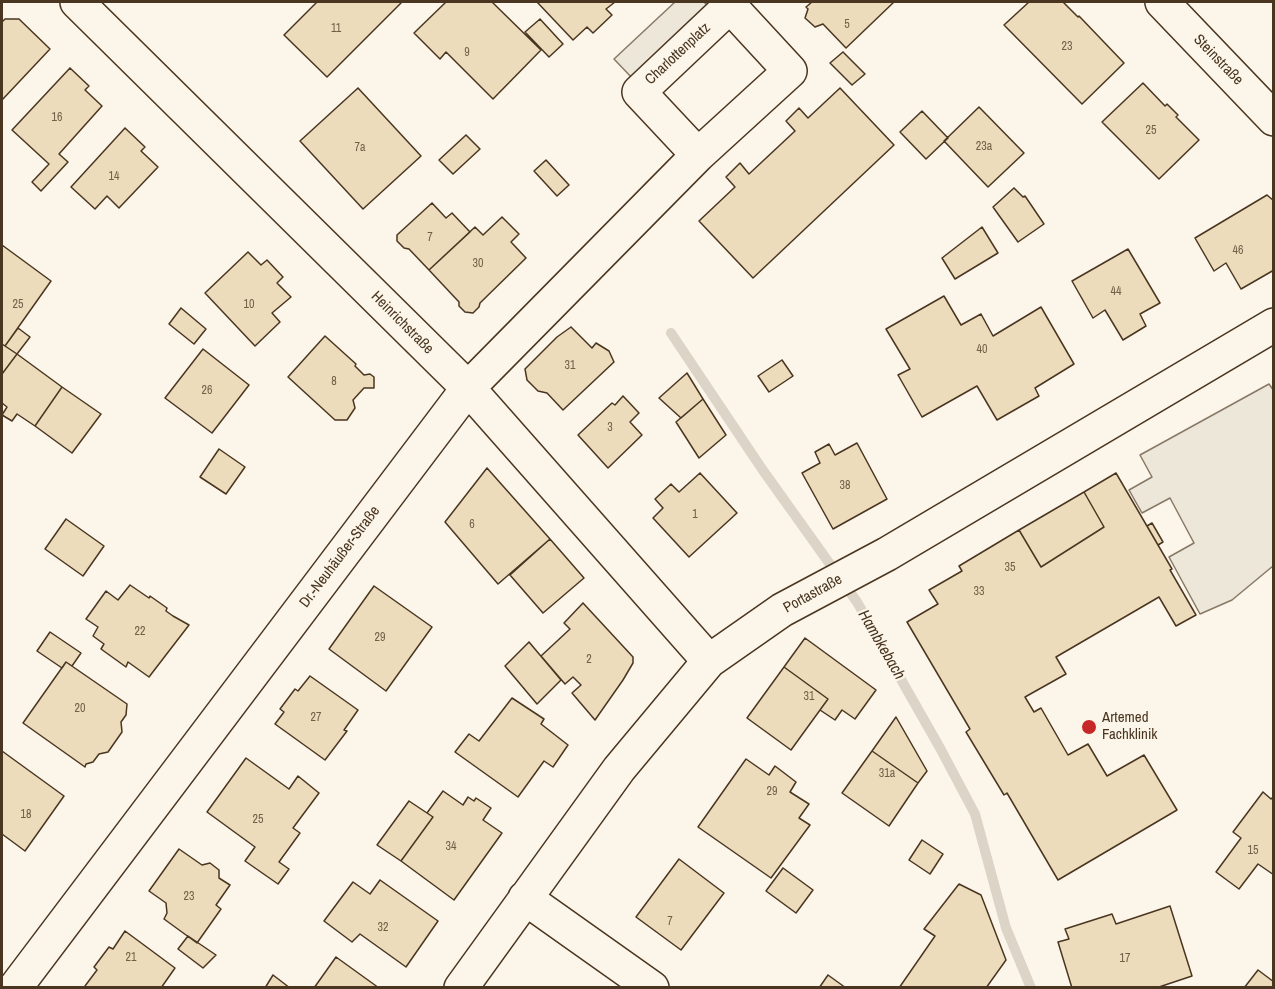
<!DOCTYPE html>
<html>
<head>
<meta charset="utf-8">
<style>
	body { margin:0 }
	#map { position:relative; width:1275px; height:989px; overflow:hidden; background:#fbf6e9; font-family:"Archivo Narrow",sans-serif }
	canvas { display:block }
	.frame { position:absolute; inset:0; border:3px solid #4a3520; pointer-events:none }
</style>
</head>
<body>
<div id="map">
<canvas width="1275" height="989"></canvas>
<div class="frame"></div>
</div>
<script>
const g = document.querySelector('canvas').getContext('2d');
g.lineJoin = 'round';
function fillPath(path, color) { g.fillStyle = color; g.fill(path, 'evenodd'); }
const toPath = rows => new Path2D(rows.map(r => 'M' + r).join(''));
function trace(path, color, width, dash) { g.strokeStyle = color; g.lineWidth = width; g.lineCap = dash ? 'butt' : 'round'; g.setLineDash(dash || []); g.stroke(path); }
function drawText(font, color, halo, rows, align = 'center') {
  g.font = font + ' "Archivo Narrow",sans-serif'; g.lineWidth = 4.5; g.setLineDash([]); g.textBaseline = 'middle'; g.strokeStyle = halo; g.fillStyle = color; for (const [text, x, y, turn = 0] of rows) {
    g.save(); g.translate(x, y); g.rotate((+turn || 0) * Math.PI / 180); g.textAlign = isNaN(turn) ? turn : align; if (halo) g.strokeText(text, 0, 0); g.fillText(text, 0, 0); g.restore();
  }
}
const parking = toPath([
	[675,2,704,2,710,8,634,80,614,59,675,2],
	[1269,384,1274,391,1273,566,1232,600,1200,614,1169,557,1194,543,1170,498,1142,513,1129,490,1152,477,1140,455,1269,384]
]);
const stream = toPath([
	[671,333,762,469,857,602,940,748,975,814,1006,928,1031,988]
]);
const building = toPath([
	[317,2,402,2,327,77,284,35,317,2],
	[446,2,492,2,541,50,493,99,446,52,440,59,414,33,446,2],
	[537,2,615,2,606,9,612,15,593,33,587,27,573,40,537,2],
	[812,2,894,2,846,48,823,24,815,27,805,18,808,9,806,7,812,2],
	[1029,2,1063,2,1078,17,1079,16,1124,63,1082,104,1004,25,1029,2],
	[5,19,19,19,50,49,2,100,2,22,5,19],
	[540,19,563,44,549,57,525,32,540,19],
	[843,52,865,74,852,85,830,63,843,52],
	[70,68,89,86,85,90,102,106,59,154,68,162,41,191,32,182,49,164,12,130,70,68],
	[1143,83,1165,106,1167,104,1178,115,1176,117,1199,140,1159,179,1102,122,1143,83],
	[358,88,421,156,363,209,300,141,358,88],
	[840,88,894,145,753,278,699,221,735,187,726,177,740,163,749,174,795,131,786,121,799,108,808,118,840,88],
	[979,107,1024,153,988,187,944,141,979,107],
	[922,111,948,138,926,159,900,132,922,111],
	[125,128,145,147,141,151,158,167,119,208,107,196,95,209,71,187,125,128],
	[466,135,480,149,453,174,439,160,466,135],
	[546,160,569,185,557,196,534,171,546,160],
	[1014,188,1023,197,1025,196,1044,224,1018,242,993,207,1014,188],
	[1267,195,1274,201,1274,270,1241,289,1226,263,1214,271,1195,238,1267,195],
	[432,203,446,218,452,213,470,232,429,270,409,249,404,248,397,241,397,235,432,203],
	[502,217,519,234,511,242,526,258,480,303,479,307,473,313,465,312,459,306,459,302,429,270,475,227,483,235,502,217],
	[982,227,998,253,955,279,942,258,982,227],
	[2,245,51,281,5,346,2,344,2,245],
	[1128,249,1160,303,1140,314,1146,326,1123,340,1105,310,1093,318,1072,281,1128,249],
	[248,252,261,265,267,260,283,277,277,283,291,297,272,313,280,322,255,346,205,293,248,252],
	[944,296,961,325,981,314,993,336,1041,307,1074,364,1035,388,1039,396,997,420,977,386,922,417,898,375,910,369,886,329,944,296],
	[181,308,206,329,194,344,169,324,181,308],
	[571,327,592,348,596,343,609,351,614,362,563,410,547,393,538,391,527,380,525,369,557,337,571,327],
	[18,328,30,337,17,354,5,346,18,328],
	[325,336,356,364,355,366,364,375,370,374,374,377,374,388,364,388,353,400,355,408,347,420,335,420,288,377,325,336],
	[2,344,17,354,2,374,2,344],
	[203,349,249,385,212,433,165,398,203,349],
	[17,354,62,387,35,426,17,414,12,421,2,415,7,407,2,403,2,374,17,354],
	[782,360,793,376,769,392,758,376,782,360],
	[687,373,703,399,681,418,659,398,687,373],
	[62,387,101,414,72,453,35,426,62,387],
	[623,396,639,413,630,422,642,435,608,468,578,435,612,403,615,405,623,396],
	[703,399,726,435,699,458,676,422,703,399],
	[857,443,887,499,833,529,802,473,820,463,815,452,829,444,835,455,857,443],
	[219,449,245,467,226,494,200,477,219,449],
	[487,468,550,539,498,584,445,522,487,468],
	[700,473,737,513,689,557,653,518,663,508,655,499,671,484,679,492,700,473],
	[1116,473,1172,569,1170,570,1196,615,1176,626,1159,597,1056,657,1066,674,1025,697,1034,712,1041,708,1068,755,1088,744,1107,776,1144,755,1177,810,1058,880,1007,793,1004,795,966,732,970,729,907,622,938,604,929,590,962,571,959,566,1019,530,1041,567,1104,527,1084,492,1116,473],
	[1084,492,1104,527,1041,567,1019,530,1084,492],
	[66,519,104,546,83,576,45,549,66,519],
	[1152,523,1163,542,1158,545,1147,526,1152,523],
	[550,539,584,578,543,613,510,575,550,539],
	[130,585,149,598,150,596,167,608,166,611,173,616,189,625,149,677,128,662,126,667,101,649,104,644,93,636,98,627,86,619,106,591,118,600,130,585],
	[374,586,432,627,386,691,329,649,374,586],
	[583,603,633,657,633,663,623,680,595,720,572,693,581,685,573,677,565,684,541,656,570,629,564,623,583,603],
	[50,632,81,653,72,666,66,662,62,668,37,651,50,632],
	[805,638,876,690,855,719,842,710,835,720,820,710,828,699,784,667,805,638],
	[529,642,561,680,537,704,505,666,529,642],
	[66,662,127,704,126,715,121,722,122,732,108,752,99,754,93,762,86,764,85,767,23,723,66,662],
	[784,667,828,699,791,750,747,718,784,667],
	[310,676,358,710,344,730,347,731,325,760,275,724,284,712,280,709,295,689,298,691,310,676],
	[512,698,544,719,541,724,568,745,553,767,544,761,518,797,455,752,469,734,479,741,512,698],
	[896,717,927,771,918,783,872,751,896,717],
	[2,751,64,796,25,851,2,834,2,751],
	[872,751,918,783,889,826,842,793,872,751],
	[246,758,289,789,298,776,319,793,293,828,300,833,279,862,289,869,278,884,245,861,255,847,207,812,246,758],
	[746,759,769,775,775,766,796,782,790,792,809,804,799,818,810,825,771,878,698,827,746,759],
	[443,791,463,805,468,797,474,801,476,798,491,808,483,820,502,833,454,900,401,861,433,817,427,813,443,791],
	[1263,792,1271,799,1274,796,1274,875,1258,864,1239,889,1216,872,1241,838,1233,832,1263,792],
	[409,801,433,817,401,861,377,845,409,801],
	[922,840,943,854,930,874,909,860,922,840],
	[179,849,202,865,210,863,219,870,219,878,230,885,216,905,221,909,197,943,164,919,167,913,166,903,149,891,179,849],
	[679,859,724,893,681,950,636,917,679,859],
	[783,868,813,890,796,913,766,891,783,868],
	[380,880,438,921,406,967,360,934,352,942,324,921,353,882,370,894,380,880],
	[959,884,981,895,1006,960,986,988,899,988,935,936,924,929,959,884],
	[1170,906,1192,976,1156,988,1072,988,1058,942,1069,939,1065,929,1112,914,1116,924,1170,906],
	[125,931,175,968,161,988,87,988,85,986,97,970,94,967,109,947,113,949,125,931],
	[188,936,216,955,203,968,178,949,188,936],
	[336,957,379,988,314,988,336,957],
	[1258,970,1274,982,1274,988,1244,988,1258,970],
	[273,975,290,988,265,988,273,975],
	[828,975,846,988,819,988,828,975]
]);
const minor = toPath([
	[77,2,468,388,709,661],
	[730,6,790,71,698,155,639,92,730,6],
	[525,898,652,988],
	[15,988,468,388,698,155],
	[461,988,619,769,709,661,782,610,887,554,1274,325]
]);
const major = toPath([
	[1162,2,1274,119]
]);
const markers = [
	[1089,727,8,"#c62828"]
];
const numberNames = [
	["5",847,25],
	["11",336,29],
	["23",1067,47],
	["9",467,53],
	["16",57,118],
	["25",1151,131],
	["23a",984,147],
	["7a",360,148],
	["14",114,177],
	["7",430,238],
	["46",1238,251],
	["30",478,264],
	["44",1116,292],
	["25",18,305],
	["10",249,305],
	["40",982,350],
	["31",570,366],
	["8",334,382],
	["26",207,391],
	["3",610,428],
	["38",845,486],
	["1",695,515],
	["6",472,525],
	["35",1010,568],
	["33",979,592],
	["22",140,632],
	["29",380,638],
	["2",589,660],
	["31",809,697],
	["20",80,709],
	["27",316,718],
	["31a",887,774],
	["29",772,792],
	["18",26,815],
	["25",258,820],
	["34",451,847],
	["15",1253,851],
	["23",189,897],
	["7",670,922],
	["32",383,928],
	["21",131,958],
	["17",1125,959]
];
const streetNames = [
	["Charlottenplatz",678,54,-43],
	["Steinstraße",1218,60,46],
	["Heinrichstraße",402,323,45],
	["Dr.-Neuhäußer-Straße",340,557,-53],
	["Portastraße",813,594,-29]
];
const poiNames = [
	["Artemed",1102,718],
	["Fachklinik",1102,735]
];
const waterNames = [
	["Hambkebach",881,645,60]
];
fillPath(parking, '#ede7d9');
trace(parking, '#887966', 1.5);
trace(stream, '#dcd4c6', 10);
fillPath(building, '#ecdcbc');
trace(building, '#4a3520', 1.5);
trace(minor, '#4a3520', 36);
trace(major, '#4a3520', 36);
trace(minor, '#fbf6e9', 33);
trace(major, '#fbf6e9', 33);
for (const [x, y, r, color] of markers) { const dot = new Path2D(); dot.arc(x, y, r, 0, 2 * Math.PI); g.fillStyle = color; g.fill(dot); trace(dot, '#fbf6e9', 2); }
drawText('12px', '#725f47', null, numberNames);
drawText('15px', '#4a3520', '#fbf6e9', streetNames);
drawText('15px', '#4a3520', '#fbf6e9', poiNames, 'left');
drawText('italic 16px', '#4a3520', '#fbf6e9', waterNames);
</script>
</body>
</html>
